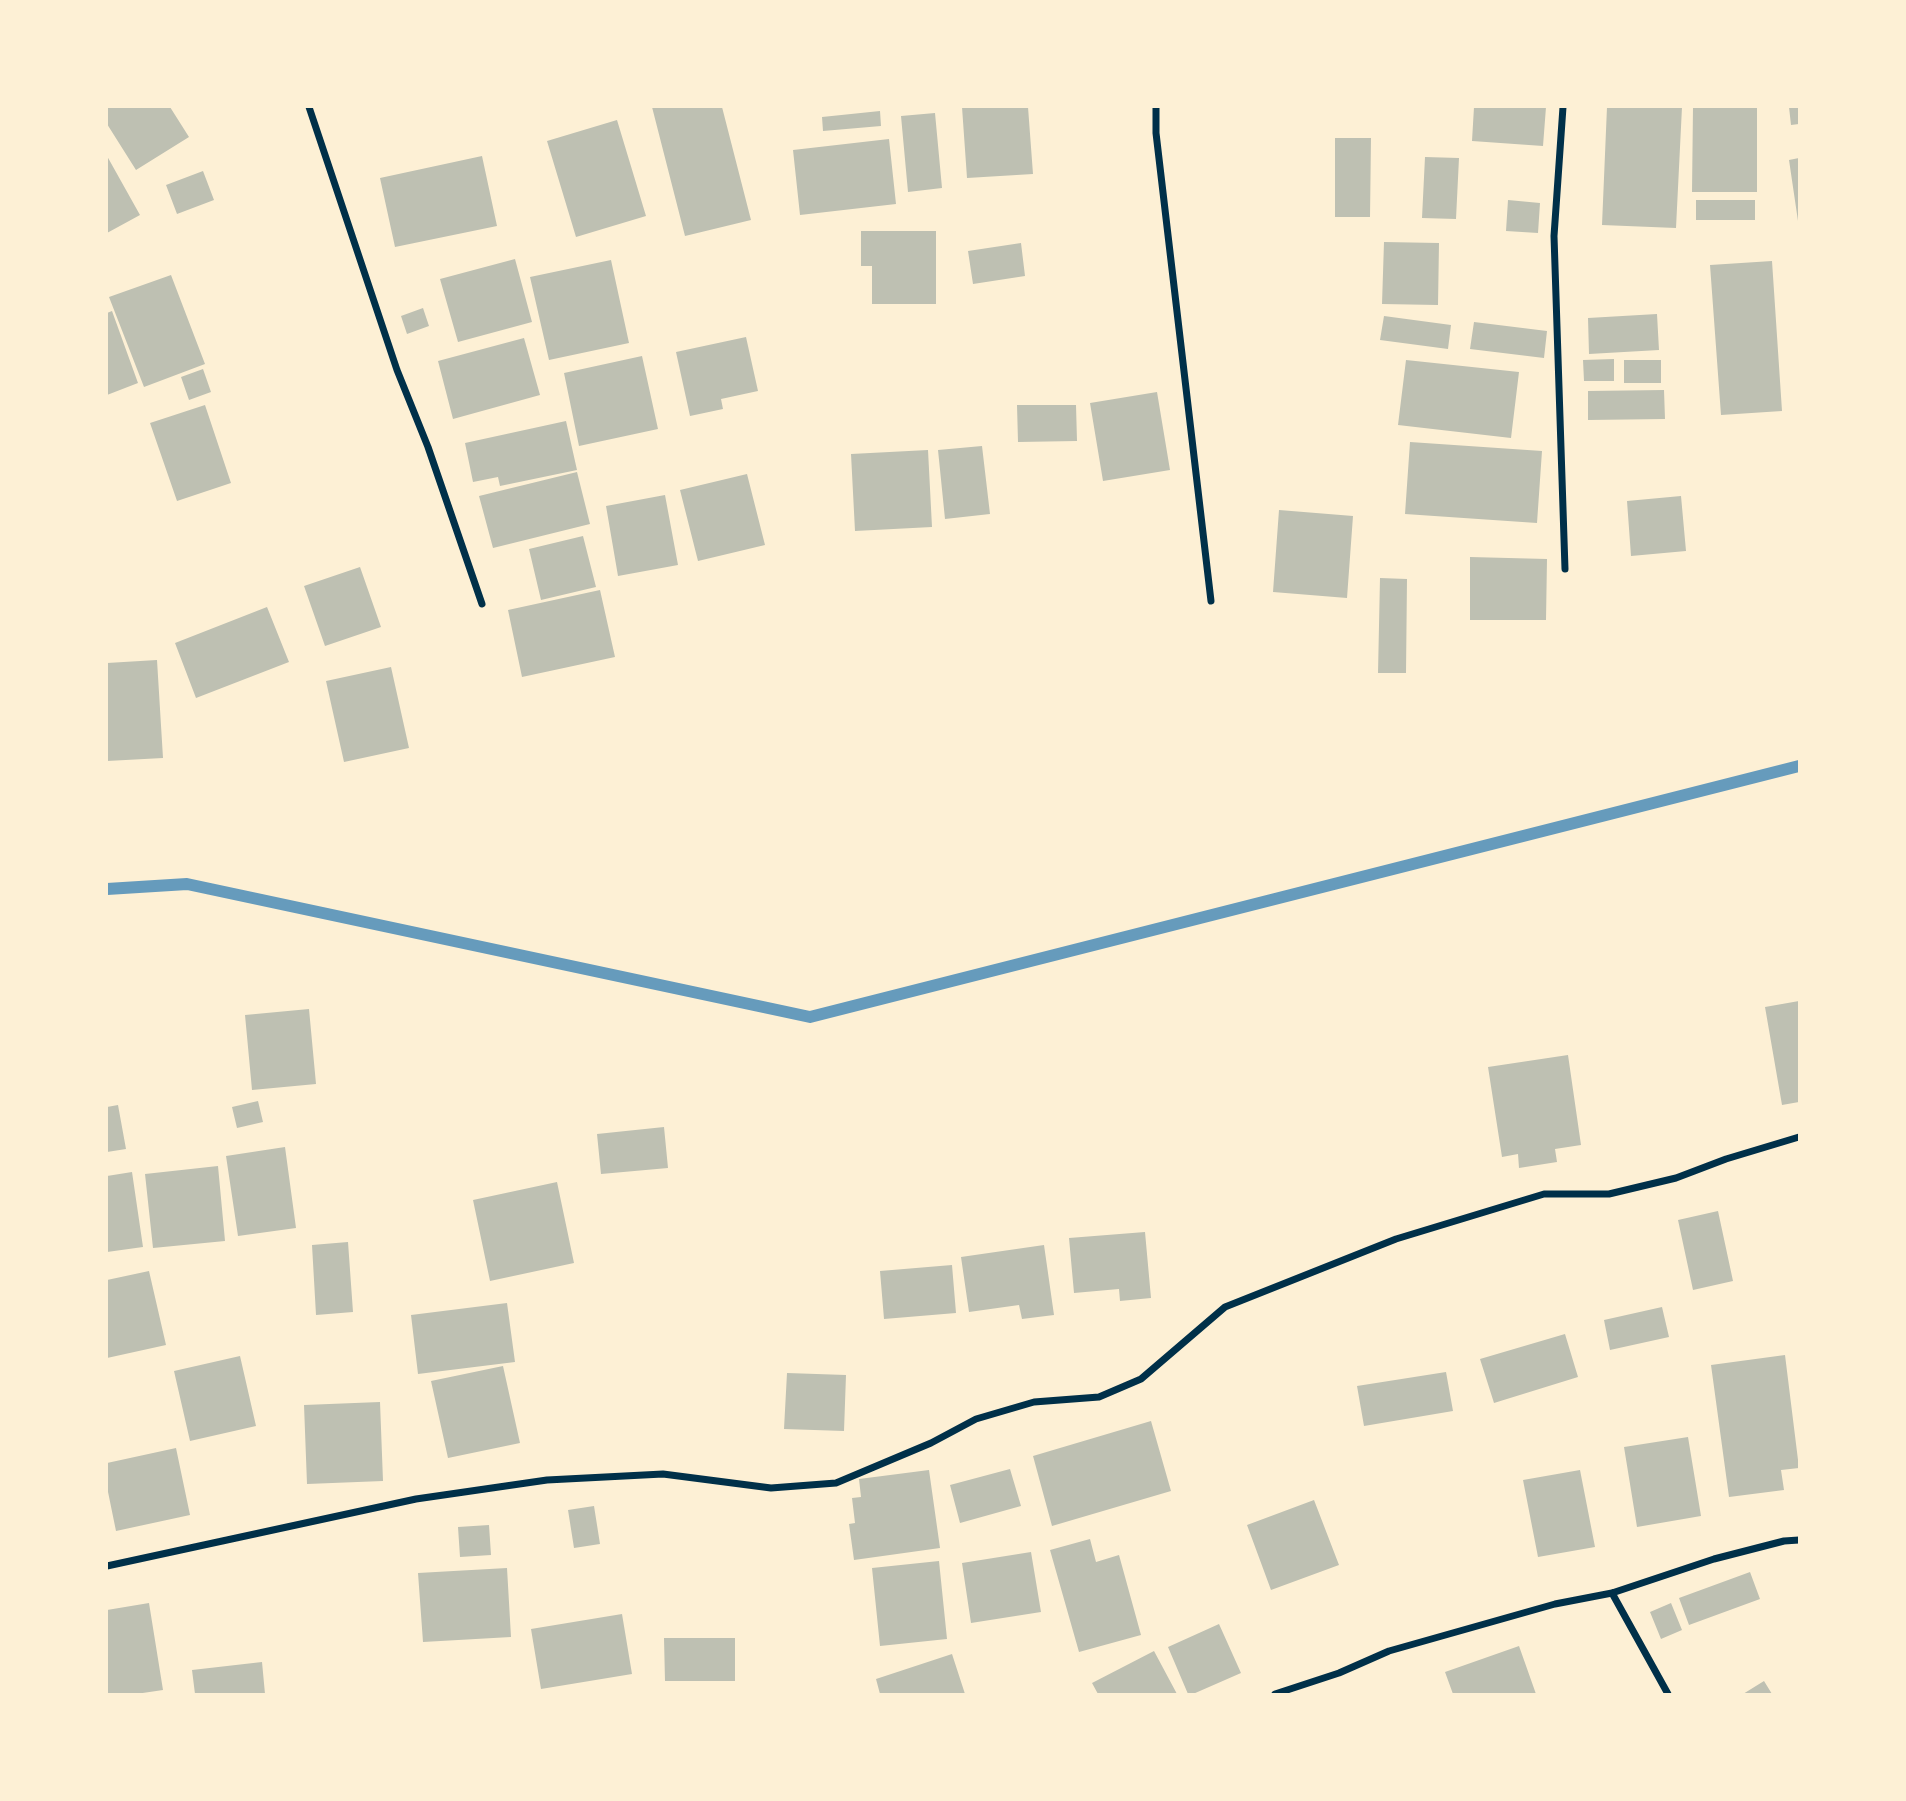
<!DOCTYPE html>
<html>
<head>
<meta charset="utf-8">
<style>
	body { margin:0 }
	#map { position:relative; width:1906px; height:1801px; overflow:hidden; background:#fdf0d5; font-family:"Titillium Web",sans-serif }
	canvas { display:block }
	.frame { position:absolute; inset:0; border:108px solid #fdf0d5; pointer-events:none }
</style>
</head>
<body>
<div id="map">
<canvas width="1906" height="1801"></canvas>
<div class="frame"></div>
</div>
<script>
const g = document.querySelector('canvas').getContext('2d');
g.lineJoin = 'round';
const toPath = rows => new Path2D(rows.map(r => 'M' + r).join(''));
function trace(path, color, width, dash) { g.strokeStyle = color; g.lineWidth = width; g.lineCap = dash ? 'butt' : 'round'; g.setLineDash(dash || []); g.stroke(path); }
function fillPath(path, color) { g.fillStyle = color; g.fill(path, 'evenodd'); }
const stream = toPath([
	[107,889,187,884,810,1017,1799,766]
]);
const building = toPath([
	[107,107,170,107,189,137,136,170,107,124],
	[652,107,722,107,751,220,685,236],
	[962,107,1028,107,1033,174,967,178],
	[1474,107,1546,107,1543,146,1472,141],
	[1607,107,1682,107,1676,228,1602,225],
	[1693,107,1757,107,1757,192,1692,192],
	[1789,107,1799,107,1799,124,1791,125],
	[880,111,881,126,823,131,822,117],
	[935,113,942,188,908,192,901,116],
	[617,120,646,216,576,237,547,141],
	[1335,138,1371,138,1370,217,1335,217],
	[889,139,896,204,800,215,793,150],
	[107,156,140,215,107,233],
	[482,156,497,226,395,247,380,178],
	[1425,157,1459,158,1456,219,1422,218],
	[1799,158,1799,221,1798,221,1789,160],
	[203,171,214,200,177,214,166,185],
	[1508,200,1540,203,1538,233,1506,231],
	[1696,200,1755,200,1755,220,1696,220],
	[861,231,936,231,936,304,872,304,872,266,861,266],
	[1384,242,1439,243,1438,305,1382,304],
	[1021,243,1025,276,973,284,968,251],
	[515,259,532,322,458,342,440,279],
	[611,260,629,343,549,360,530,277],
	[1772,261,1782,411,1721,415,1710,265],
	[171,275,205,364,144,387,109,297],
	[423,308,429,326,407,334,401,316],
	[112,311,138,383,107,395,107,313],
	[1657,314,1659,350,1589,354,1588,318],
	[1384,316,1451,325,1448,349,1380,340],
	[1474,322,1547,331,1544,358,1470,349],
	[746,337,758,391,721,399,723,409,690,416,676,352],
	[524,338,540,395,453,419,438,361],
	[642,356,658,429,579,446,564,373],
	[1614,359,1614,381,1584,381,1583,360],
	[1406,360,1519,372,1511,438,1398,425],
	[1624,360,1661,360,1661,383,1624,383],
	[203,369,211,392,189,400,181,377],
	[1664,390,1665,419,1588,420,1588,391],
	[1157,392,1170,470,1103,481,1090,403],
	[205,405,231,483,177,501,150,423],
	[1017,405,1076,405,1077,441,1018,442],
	[566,421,577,470,500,486,498,477,473,482,465,443],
	[1410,442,1542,451,1537,523,1405,514],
	[982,446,990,514,945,519,938,450],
	[928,450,932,527,855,531,851,454],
	[577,472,590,524,493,548,479,496],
	[747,474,765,545,698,561,680,490],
	[665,495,678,565,618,576,606,506],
	[1681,496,1686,551,1631,556,1627,501],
	[1279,510,1353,516,1347,598,1273,592],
	[583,536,596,587,541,600,529,549],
	[1470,557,1547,559,1546,620,1470,620],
	[360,567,381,627,325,646,304,586],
	[1380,578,1407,579,1406,673,1378,673],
	[600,590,615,657,522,677,508,610],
	[267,607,289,662,196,698,175,643],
	[157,660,163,758,107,761,107,663],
	[391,667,409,748,344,762,326,681],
	[1799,1001,1799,1102,1782,1105,1765,1007],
	[309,1009,316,1084,252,1090,245,1015],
	[1568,1055,1581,1145,1555,1149,1557,1162,1519,1168,1518,1154,1502,1157,1488,1067],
	[258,1101,263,1122,237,1128,232,1107],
	[118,1105,126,1149,107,1152,107,1107],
	[664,1127,668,1168,601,1174,597,1134],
	[285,1147,296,1228,238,1236,226,1156],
	[218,1166,225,1241,153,1248,145,1174],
	[132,1172,143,1247,107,1252,107,1176],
	[557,1182,574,1263,490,1281,473,1200],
	[1718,1211,1733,1281,1693,1290,1678,1220],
	[1145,1232,1151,1298,1120,1301,1119,1289,1074,1293,1069,1238],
	[348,1242,353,1312,316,1315,312,1245],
	[1044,1245,1054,1315,1022,1319,1019,1305,969,1312,961,1257],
	[952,1265,956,1313,884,1319,880,1271],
	[149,1271,166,1345,107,1358,107,1280],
	[507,1303,515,1362,418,1374,411,1315],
	[1662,1307,1669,1337,1610,1350,1604,1320],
	[1565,1334,1578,1377,1494,1403,1480,1359],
	[1785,1355,1799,1468,1781,1470,1784,1490,1729,1497,1711,1365],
	[240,1356,256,1426,190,1441,174,1371],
	[503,1366,520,1443,448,1458,431,1381],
	[1446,1372,1453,1411,1364,1426,1357,1386],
	[787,1373,846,1375,844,1431,784,1429],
	[380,1402,383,1481,307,1484,304,1405],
	[1151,1421,1171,1491,1052,1526,1033,1456],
	[1688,1437,1701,1516,1637,1527,1624,1447],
	[176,1448,190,1515,116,1531,107,1487,107,1463],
	[1010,1469,1021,1506,960,1523,950,1485],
	[929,1470,940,1548,854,1560,849,1524,855,1523,852,1498,861,1497,859,1479],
	[1580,1470,1595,1547,1538,1557,1523,1480],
	[1314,1500,1339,1565,1271,1590,1247,1525],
	[594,1506,600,1544,574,1548,568,1510],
	[489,1525,491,1555,460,1557,458,1527],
	[1090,1539,1096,1562,1119,1555,1141,1635,1079,1652,1050,1550],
	[1031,1552,1041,1612,971,1623,962,1563],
	[939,1561,947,1639,880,1646,872,1568],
	[507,1568,511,1637,423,1642,418,1573],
	[1750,1572,1760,1599,1689,1625,1679,1598],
	[149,1603,163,1690,136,1694,107,1694,107,1610],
	[1671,1603,1682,1630,1661,1639,1650,1612],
	[622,1614,632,1674,541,1689,531,1629],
	[1219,1624,1241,1673,1193,1694,1188,1694,1168,1647],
	[664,1638,735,1638,735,1681,665,1681],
	[1519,1646,1536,1694,1453,1694,1445,1672],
	[1154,1651,1177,1694,1098,1694,1092,1683],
	[952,1654,965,1694,880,1694,876,1679],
	[262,1662,265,1694,195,1694,192,1670],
	[1764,1681,1772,1694,1743,1694]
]);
const minor = toPath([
	[309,107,397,370,428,447,482,604],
	[1156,107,1156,133,1211,601],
	[1563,107,1554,236,1565,569],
	[107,1566,416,1499,547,1480,663,1474,771,1488,836,1483,931,1443,976,1419,1034,1402,1099,1397,1141,1379,1225,1307,1396,1239,1544,1194,1609,1194,1676,1178,1726,1159,1799,1137],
	[1612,1593,1668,1694],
	[1275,1694,1339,1673,1389,1651,1555,1604,1612,1593,1714,1559,1784,1541,1799,1540]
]);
trace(stream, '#669bbc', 12);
fillPath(building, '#bec0b2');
trace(minor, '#003049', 7);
</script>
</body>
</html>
